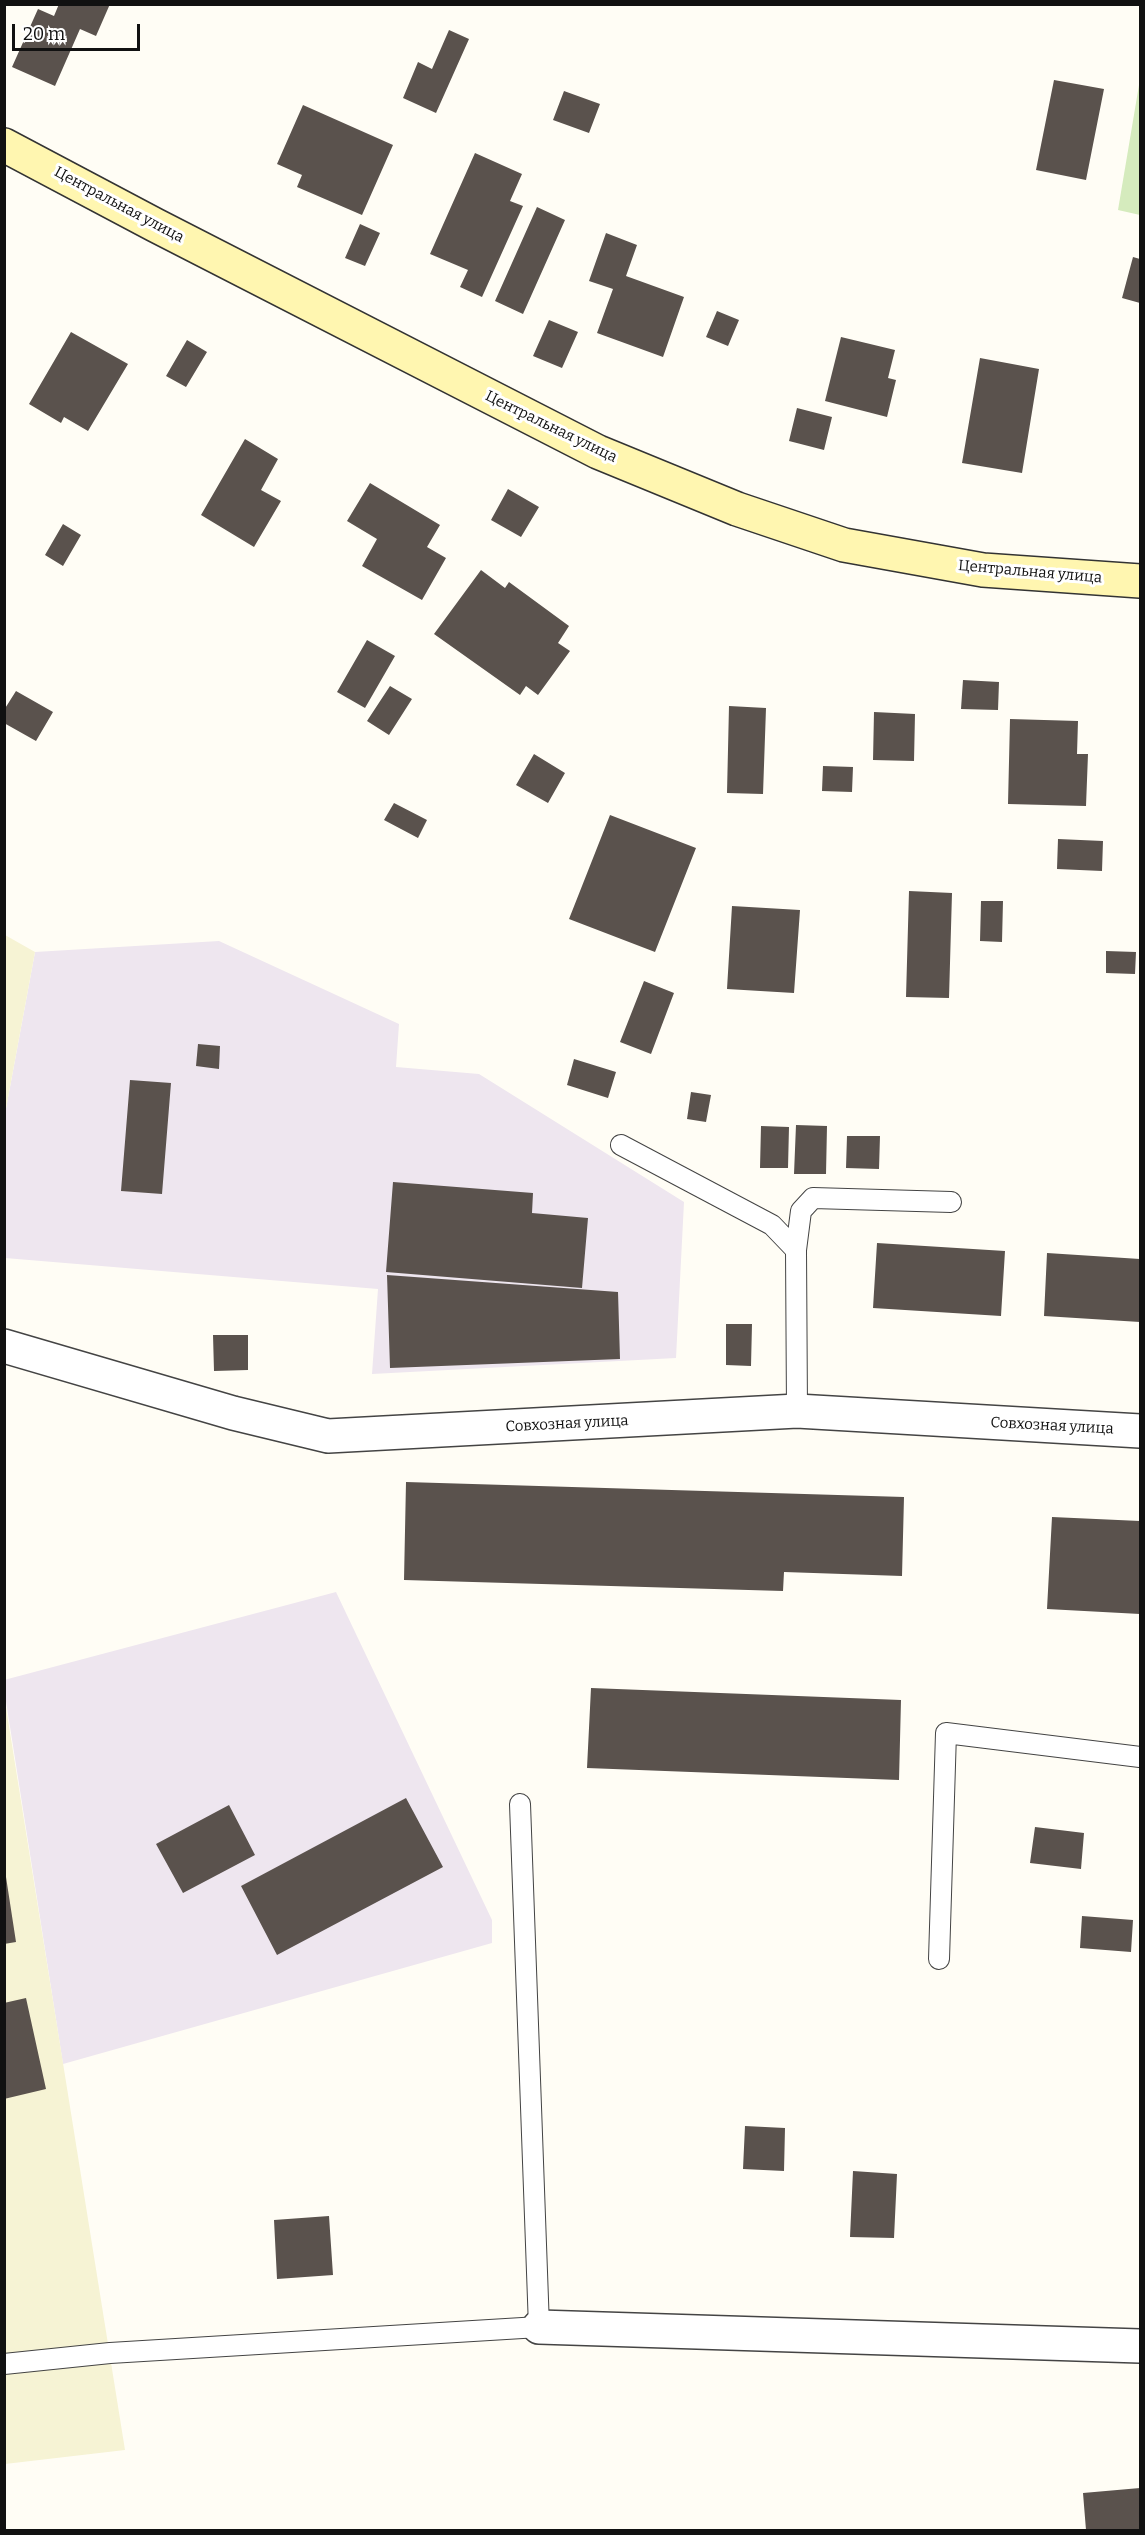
<!DOCTYPE html>
<html>
<head>
<meta charset="utf-8">
<style>
  body { margin:0 }
  #map { position:relative; width:1145px; height:2535px; overflow:hidden; background:#fffdf5; font-family:Bitter,serif }
  canvas { display:block }
  .frame { position:absolute; inset:0; border:6px solid #111; pointer-events:none }
  .scale { position:absolute; left:12px; top:24px; width:128px; height:27px; box-sizing:border-box; border:3px solid #111; border-top:0; padding-left:8px; font-size:18px; line-height:21px; white-space:nowrap; color:#111; -webkit-text-stroke:4px #fff; paint-order:stroke }
</style>
</head>
<body>
<div id="map">
<canvas width="1145" height="2535"></canvas>
<div class="frame"></div>
<div class="scale">20 m</div>
</div>
<script>
const g = document.querySelector('canvas').getContext('2d');
g.lineJoin = 'round';
function paint(path, color) {
  g.fillStyle = color;
  g.fill(path, 'evenodd');
}
function trace(path, color, width, dash) {
  g.strokeStyle = color;
  g.lineWidth = width;
  g.lineCap = dash ? 'butt' : 'round';
  g.setLineDash(dash || []);
  g.stroke(path);
}
function drawText(font, color, halo, rows, align = 'center') {
  g.font = font + ' Bitter,serif';
  g.lineWidth = 6;
  g.setLineDash([]);
  g.textBaseline = 'middle';
  g.strokeStyle = halo;
  g.fillStyle = color;
  for (const [text, x, y, turn = 0] of rows) {
    g.save();
    g.translate(x, y);
    g.rotate((+turn || 0) * Math.PI / 180);
    g.textAlign = isNaN(turn) ? turn : align;
    if (halo) g.strokeText(text, 0, 0);
    g.fillText(text, 0, 0);
    g.restore();
  }
}
const industrial = new Path2D(`
  M219,941l180,83 -3,43 83,7 205,128 -8,156 -304,16 6,-85 -373,-31v-144l30,-162z
  M336,1592l156,328v23l-429,121 -58,-369 -1,-15z`);
const farmland = new Path2D(`
  M5,935l30,17 -30,162z
  M4,1695l121,755 -120,14h-1z`);
const green = new Path2D(`
  M1140,79v136l-22,-5z`);
const building = new Path2D(`
  M59,4h51l-14,32 -16,-7 -25,57 -43,-19 26,-58 16,7z
  M449,30l20,9 -33,74 -33,-15 15,-36 14,7z
  M1054,80l50,9 -18,91 -50,-10z
  M564,91l36,13 -11,29 -36,-13z
  M303,105l90,40 -31,70 -65,-28 5,-12 -25,-11z
  M475,153l47,21 -12,27 13,5 -41,91 -22,-10 8,-17 -38,-16z
  M537,207l28,13 -42,94 -28,-13z
  M360,224l20,9 -15,33 -20,-8z
  M606,233l31,12 -11,31 58,21 -21,60 -66,-24 16,-44 -24,-8z
  M1133,257l7,2v44l-18,-5z
  M717,311l22,9 -11,26 -22,-9z
  M549,320l29,12 -16,36 -29,-12z
  M71,332l57,32 -40,67 -24,-14 -3,6 -32,-19z
  M841,337l54,13 -7,28 8,2 -9,37 -62,-16z
  M187,340l20,12 -21,35 -20,-11z
  M980,358l59,11 -17,104 -60,-10z
  M797,408l35,9 -8,33 -35,-9z
  M245,439l33,20 -17,31 20,11 -27,46 -53,-32z
  M370,483l70,42 -13,22 19,11 -24,42 -60,-34 15,-27 -30,-18z
  M508,489l31,18 -18,30 -30,-17z
  M63,524l18,11 -18,31 -18,-11z
  M481,570l24,18 4,-6 60,44 -11,17 12,8 -32,44 -12,-9 -6,9 -86,-61z
  M367,640l28,16 -30,52 -28,-16z
  M963,680l36,2 -1,28 -37,-1z
  M390,686l22,13 -23,36 -22,-14z
  M16,691l37,21 -17,29 -32,-18v-13z
  M729,706l37,2 -3,86 -36,-1z
  M874,712l41,2 -1,47 -41,-1z
  M1010,719l68,2 -1,33h11l-2,52 -78,-2z
  M534,754l31,19 -17,30 -32,-18z
  M823,766l30,1 -1,25 -30,-1z
  M394,803l33,17 -9,18 -34,-18z
  M610,815l86,33 -41,104 -86,-33z
  M1058,839l45,2 -1,30 -45,-2z
  M909,891l43,2 -3,105 -43,-1z
  M981,901h22l-1,41 -22,-1z
  M732,906l68,4 -6,83 -67,-4z
  M1106,951l30,1 -1,22 -29,-1z
  M644,981l30,12 -23,61 -31,-12z
  M198,1044l22,2 -1,23 -23,-3z
  M574,1059l42,13 -8,26 -41,-13z
  M130,1080l41,3 -9,111 -41,-3z
  M691,1092l20,3 -5,27 -19,-3z
  M796,1125l31,1 -1,48h-32z
  M761,1126l28,1 -1,41h-28z
  M847,1136h33l-1,33 -33,-1z
  M393,1182l140,11 -1,20 56,5 -6,70 -196,-16z
  M877,1243l128,8 -4,65 -128,-8z
  M1047,1253l93,6v63l-96,-6z
  M387,1275l231,17 2,67 -230,9z
  M726,1324h26l-1,42 -25,-1z
  M213,1335h35v35l-34,1z
  M406,1482l498,15 -2,79 -118,-4 -1,19 -379,-11z
  M1052,1517l88,4v93l-93,-5z
  M591,1688l310,12 -2,80 -312,-12z
  M406,1798l37,69 -166,88 -36,-69z
  M229,1805l26,50 -72,38 -27,-49z
  M1035,1827l49,6 -3,36 -51,-6z
  M6,1877l10,65 -12,2v-66z
  M1082,1916l51,4 -2,32 -51,-4z
  M26,1998l20,91 -42,10v-96z
  M745,2126l40,2 -1,43 -41,-2z
  M853,2171l44,3 -3,64 -44,-1z
  M329,2216l4,59 -56,4 -3,-59z
  M1140,2488v42h-54l-3,-37z`);
const lane = new Path2D(`
  M621,1145l151,80 24,25 1,161
  M796,1250l5,-39 12,-13 138,4
  M939,1959l7,-226 194,24
  M4,2364l106,-11 429,-26 -19,-523`);
const street = new Path2D(`
  M4,1346l229,67 95,23 469,-25 343,20
  M539,2327l601,19`);
const secondary = new Path2D(`
  M4,145l151,80 443,227 139,57 107,36 139,25 157,11`);
const streetNames = [
  ["Центральная улица",119,205,28],
  ["Центральная улица",551,427,26],
  ["Центральная улица",1030,572,5],
  ["Совхозная улица",567,1424,-3],
  ["Совхозная улица",1052,1426,3]
];
paint(industrial, '#eee6ef');
paint(farmland, '#f6f3d4');
paint(green, '#d5ebbd');
paint(building, '#5a524d');
trace(lane, '#444', 22);
trace(street, '#444', 36);
trace(secondary, '#333', 36);
trace(lane, '#fff', 20);
trace(street, '#fff', 33);
trace(secondary, '#fff6b0', 33);
drawText('15px', '#111', '#fff', streetNames);
</script>
</body>
</html>
